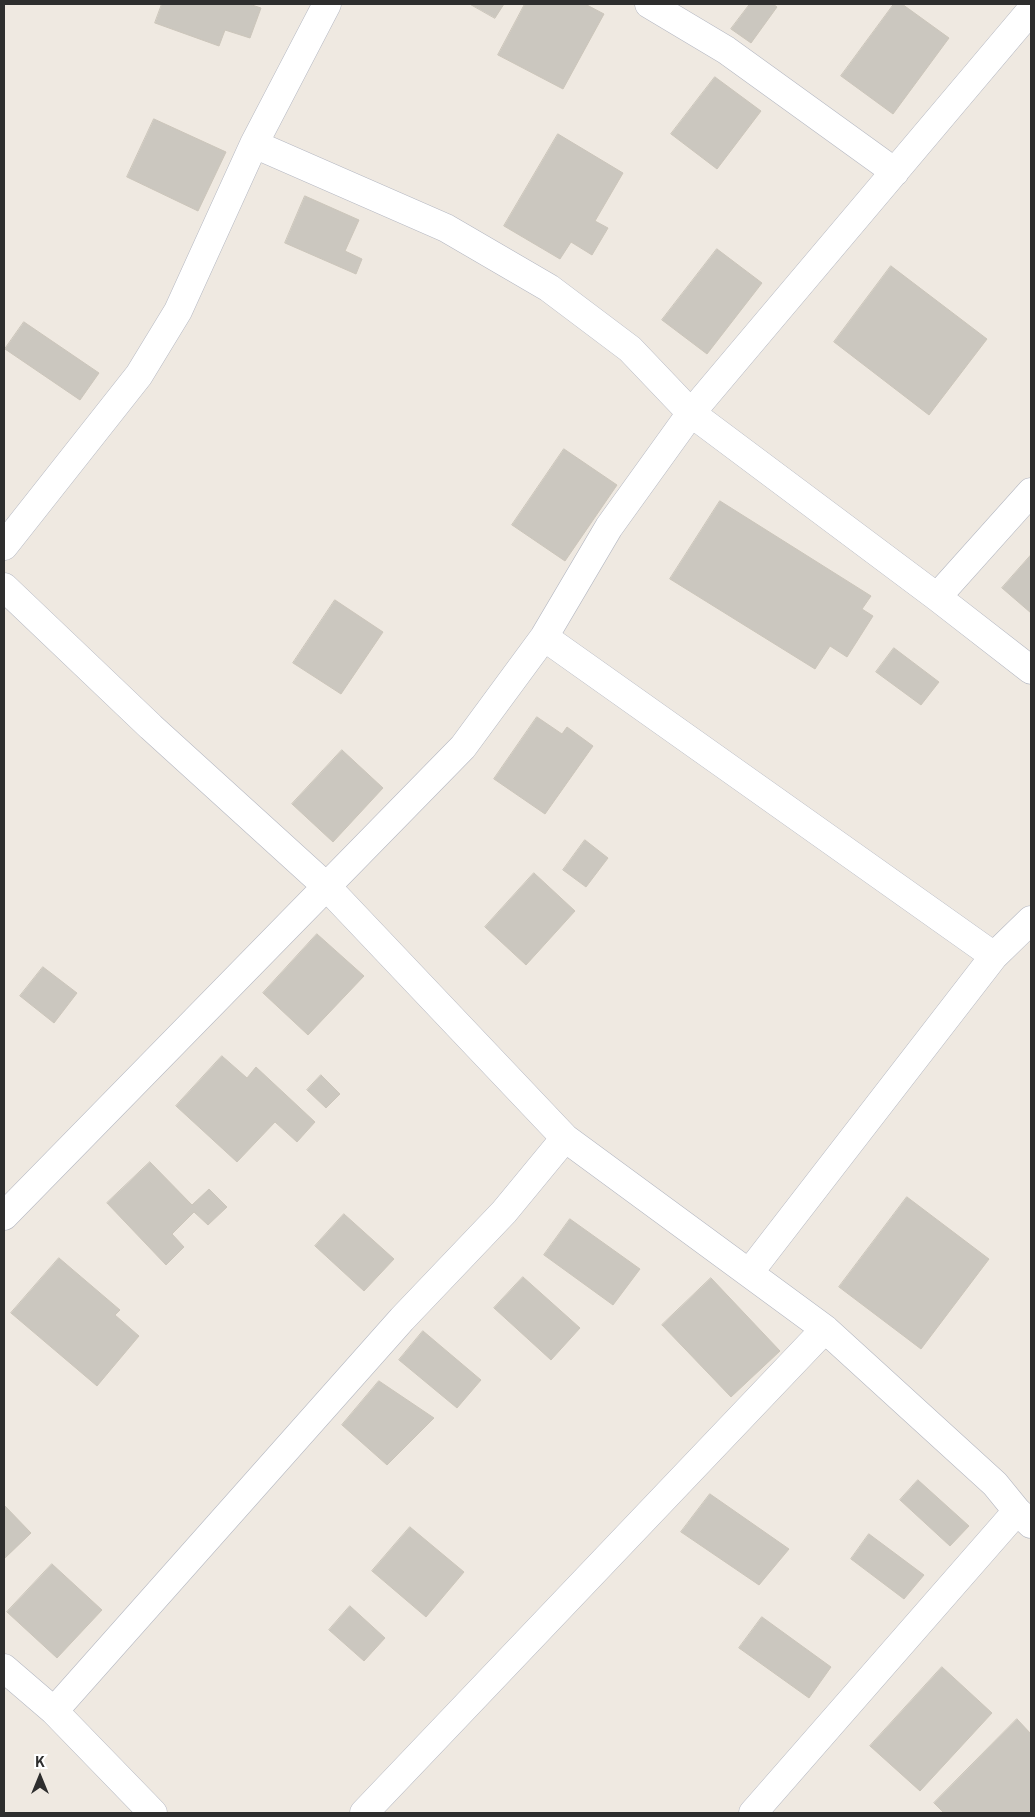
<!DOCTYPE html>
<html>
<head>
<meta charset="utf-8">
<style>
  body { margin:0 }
  #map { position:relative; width:1035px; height:1817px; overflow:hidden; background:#efe9e1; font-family:"Public Sans",sans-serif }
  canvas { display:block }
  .frame { position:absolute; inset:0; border:5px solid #2e2e2e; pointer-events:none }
  .north { position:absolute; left:15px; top:1752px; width:50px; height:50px; -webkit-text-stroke:4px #fff; paint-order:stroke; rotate:0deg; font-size:14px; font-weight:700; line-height:20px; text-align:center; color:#2e2e2e }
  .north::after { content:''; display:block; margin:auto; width:18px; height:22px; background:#2e2e2e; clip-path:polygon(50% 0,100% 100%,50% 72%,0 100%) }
</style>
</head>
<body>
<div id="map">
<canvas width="1035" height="1817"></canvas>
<div class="frame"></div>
<div class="north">K</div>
</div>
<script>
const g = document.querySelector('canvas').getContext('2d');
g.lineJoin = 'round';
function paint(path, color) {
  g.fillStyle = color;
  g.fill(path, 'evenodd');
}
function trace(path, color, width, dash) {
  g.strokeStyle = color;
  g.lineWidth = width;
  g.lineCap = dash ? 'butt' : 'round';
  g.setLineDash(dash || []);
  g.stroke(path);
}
const building = new Path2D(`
  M162,4h87l12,4 -11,30 -25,-8 -6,16 -64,-23z
  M470,4h34l-9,14z
  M525,4h60l19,10 -41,75 -65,-34z
  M750,4h23l4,3 -26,36 -20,-14z
  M894,4h8l47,34 -56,76 -52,-38z
  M715,77l46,34 -44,58 -46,-35z
  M154,119l72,33 -28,59 -71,-34z
  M558,134l65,39 -28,48 13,7 -16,27 -21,-13 -11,17 -56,-33z
  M305,196l54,24 -14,31 17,8 -6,15 -71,-31z
  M717,249l45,34 -55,71 -45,-34z
  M891,266l96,73 -58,76 -95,-73z
  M24,322l75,51 -19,27 -75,-51z
  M564,449l53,36 -52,76 -53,-36z
  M720,501l151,95 -9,13 11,7 -26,41 -17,-11 -15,23 -145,-90z
  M1031,555v58l-29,-25z
  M335,600l48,32 -42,62 -48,-31z
  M894,648l45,34 -18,23 -45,-33z
  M537,717l25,17 5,-7 26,19 -48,68 -51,-35z
  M342,750l41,38 -50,54 -41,-38z
  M585,840l23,18 -22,29 -23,-17z
  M534,873l41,38 -49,54 -41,-38z
  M317,934l47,42 -56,59 -45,-42z
  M43,967l34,26 -23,30 -34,-27z
  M222,1056l25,22 9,-11 59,55 -18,20 -22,-20 -38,40 -61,-56z
  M321,1075l19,19 -14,14 -19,-18z
  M150,1162l42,43 17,-16 18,18 -19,18 -14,-13 -22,22 12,13 -18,18 -59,-62z
  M907,1197l82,62 -68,90 -82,-62z
  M344,1214l50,45 -30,32 -49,-45z
  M570,1219l70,50 -27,36 -69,-50z
  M59,1258l61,52 -5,5 24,21 -42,50 -86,-73z
  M523,1277l57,51 -29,32 -57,-52z
  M711,1278l69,73 -49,46 -69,-72z
  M423,1331l58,49 -24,28 -58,-48z
  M379,1381l55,37 -47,47 -45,-40z
  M918,1480l51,46 -19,20 -50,-46z
  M710,1494l79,55 -30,36 -78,-53z
  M4,1505l27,28 -27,26z
  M410,1527l54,45 -38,45 -54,-46z
  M869,1534l55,41 -20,24 -53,-40z
  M52,1564l50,46 -45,48 -50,-46z
  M350,1606l35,32 -21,23 -35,-31z
  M762,1617l69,50 -22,31 -70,-50z
  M942,1667l50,46 -72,78 -50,-45z
  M1017,1719l14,15v79h-87l-10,-10z`);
const street = new Path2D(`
  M649,4l77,46 169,122
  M254,144l192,84 103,60 81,61 61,64 246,184 94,73
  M4,546l135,-171 39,-64 76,-167 73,-140
  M4,587l147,140 176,160 238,251 260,191 170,155 22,27 14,13
  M937,597l94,-105
  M544,637l450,319
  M4,1216l459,-469 81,-110 65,-110 82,-114 340,-403
  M749,1273l245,-317 37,-36
  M4,1668l50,43 99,102
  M54,1711l348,-392 102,-107 61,-74
  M364,1813l461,-484
  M753,1813l264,-302`);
paint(building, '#cbc7bf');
trace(building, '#cbc5ba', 1);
trace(street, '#b4b7c1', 29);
trace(street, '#fff', 28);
</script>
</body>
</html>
